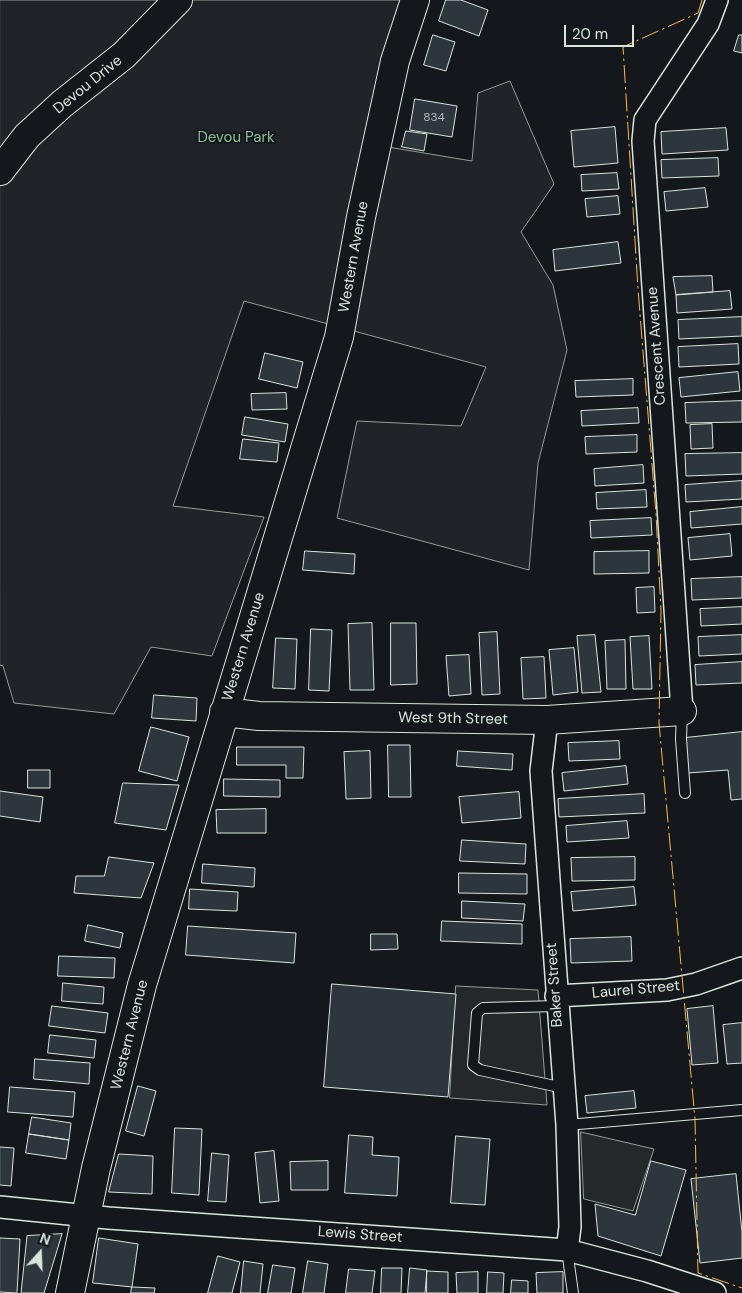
<!DOCTYPE html>
<html>
<head>
<meta charset="utf-8">
<style>
  body { margin:0 }
  #map { position:relative; width:742px; height:1293px; overflow:hidden; background:#14181c; font-family:"DM Sans",sans-serif }
  canvas { display:block }
  .north { position:absolute; left:15px; top:1228px; width:50px; height:50px; -webkit-text-stroke:4px #14181c; paint-order:stroke; rotate:20deg; font-size:14px; font-weight:700; line-height:20px; text-align:center; color:#d8e6dc }
  .north::after { content:''; display:block; margin:auto; width:18px; height:22px; background:#d8e6dc; clip-path:polygon(50% 0,100% 100%,50% 72%,0 100%) }
  .scale { position:absolute; left:564px; top:25px; width:70px; height:22px; box-sizing:border-box; border:2px solid #d8e6dc; border-top:0; padding-left:6px; font-size:15px; line-height:18px; white-space:nowrap; color:#d8e6dc; -webkit-text-stroke:4px #14181c; paint-order:stroke }
</style>
</head>
<body>
<div id="map">
<canvas width="742" height="1293"></canvas>
<div class="north">N</div>
<div class="scale">20 m</div>
</div>
<script>
const g = document.querySelector('canvas').getContext('2d');
g.lineJoin = 'round';
function paint(path, color) {
  g.fillStyle = color;
  g.fill(path, 'evenodd');
}
function trace(path, color, width, dash) {
  g.strokeStyle = color;
  g.lineWidth = width;
  g.lineCap = dash ? 'butt' : 'round';
  g.setLineDash(dash || []);
  g.stroke(path);
}
function drawText(font, color, halo, rows, align = 'center') {
  g.font = font + ' "DM Sans",sans-serif';
  g.lineWidth = 4;
  g.setLineDash([]);
  g.textBaseline = 'middle';
  g.strokeStyle = halo;
  g.fillStyle = color;
  for (const [text, x, y, turn = 0] of rows) {
    g.save();
    g.translate(x, y);
    g.rotate((+turn || 0) * Math.PI / 180);
    g.textAlign = isNaN(turn) ? turn : align;
    if (halo) g.strokeText(text, 0, 0);
    g.fillText(text, 0, 0);
    g.restore();
  }
}
const green = new Path2D(`
  M0,0h415l-39,145 96,16 6,-68 32,-12 44,103 -33,48 32,53 14,65 -29,113 -9,107 -192,-52 20,-97 104,5 25,-59 -242,-66 -71,205 91,11 -52,139 -61,-9 -37,67 -100,-11 -11,-37 -3,-1z`);
const parking = new Path2D(`
  M456,986l82,4 9,115 -97,-7z
  M581,1132l73,17 -21,62 -49,-12z`);
const building = new Path2D(`
  M446,0h15l27,10 -9,26 -40,-15z
  M433,35l22,7 -9,29 -22,-6z
  M739,35h3v18l-8,-2z
  M415,99l42,7 -5,31 -42,-7z
  M615,127l3,36 -44,4 -3,-36z
  M726,128l2,22 -66,4 -1,-22z
  M406,131l21,3 -3,17 -22,-4z
  M718,158l1,18 -57,2 -1,-18z
  M617,173l2,16 -37,2 -1,-16z
  M705,188l3,19 -42,4 -2,-19z
  M618,196l2,18 -33,3 -2,-18z
  M618,242l3,21 -66,8 -2,-21z
  M712,276l1,16 -37,3 -3,-18z
  M730,291l2,18 -55,4 -1,-18z
  M742,317v19l-63,3 -1,-19z
  M738,344l1,20 -60,3 -1,-20z
  M265,353l38,9 -6,26 -38,-9z
  M738,372l2,19 -59,6 -2,-19z
  M633,379v16l-57,2 -1,-16z
  M286,393l1,16 -35,1 -1,-16z
  M742,401v21l-56,1 -1,-20z
  M638,408l1,15 -57,3 -1,-15z
  M245,417l43,7 -3,18 -43,-7z
  M712,424l1,24 -22,1 -1,-24z
  M637,435v17l-51,2 -1,-17z
  M243,439l36,4 -2,19 -37,-3z
  M742,453v21l-56,2 -1,-22z
  M643,465l1,18 -49,3 -1,-17z
  M742,481v18l-56,3 -1,-17z
  M646,490l1,17 -50,2 -1,-16z
  M742,507v17l-51,4 -1,-16z
  M651,518l1,17 -61,3 -1,-17z
  M730,534l2,22 -42,4 -2,-22z
  M305,551l50,3 -1,20 -51,-4z
  M649,551v22l-55,1v-22z
  M742,577v21l-50,2 -1,-21z
  M654,587l1,25 -18,1 -1,-25z
  M742,607v17l-41,2 -1,-17z
  M372,623l2,67h-24l-2,-66z
  M391,623h25l1,61 -26,1z
  M311,629l21,1 -3,61 -20,-1z
  M497,632l3,62 -18,1 -3,-62z
  M595,635l6,57 -19,1 -5,-57z
  M742,635v19l-43,2 -1,-19z
  M649,636l3,53h-19l-3,-52z
  M276,638l21,1 -2,50 -22,-1z
  M625,640l1,49h-19l-2,-48z
  M574,648l4,44 -25,3 -4,-45z
  M469,655l2,39 -22,2 -3,-40z
  M544,657l2,41 -23,1 -2,-41z
  M742,662v21l-46,2 -1,-20z
  M154,695l43,3 -1,23 -44,-3z
  M151,727l38,10 -12,44 -38,-10z
  M742,732v67l-11,1 -3,-30 -40,3 -3,-35z
  M619,741l1,18 -51,2 -1,-18z
  M388,745h22l1,52h-22z
  M237,747h67l-1,31h-17v-13h-49z
  M370,751l1,47 -25,1 -2,-47z
  M458,751l55,3 -1,16 -55,-4z
  M626,766l2,18 -64,7 -2,-18z
  M28,770h22v18h-22z
  M224,779l56,1v17l-56,-1z
  M123,783l56,2 -13,45 -51,-7z
  M0,791l43,6 -3,25 -40,-6z
  M519,792l2,26 -59,5 -3,-26z
  M644,794l1,19 -86,4 -1,-18z
  M266,809v24h-49l-1,-23z
  M627,821l2,17 -62,4 -1,-16z
  M462,840l64,4 -1,20 -65,-3z
  M109,857l45,6 -13,35 -67,-5 2,-17h28z
  M635,857v23l-63,1 -1,-23z
  M203,864l52,4 -1,19 -52,-4z
  M459,873l68,1v20l-68,-1z
  M634,887l2,18 -63,6 -2,-19z
  M190,889l48,3 -1,19 -48,-2z
  M462,901l63,3 -2,17 -61,-3z
  M442,921l80,3v20l-81,-3z
  M88,925l35,8 -3,15 -35,-7z
  M188,926l108,7 -2,30 -108,-8z
  M371,934h26l1,15 -27,1z
  M631,937l1,24 -61,2 -1,-24z
  M59,956l56,2 -1,20 -56,-2z
  M63,983l41,4 -1,17 -41,-3z
  M332,984l124,10 -8,103 -124,-10z
  M52,1006l56,7 -3,20 -56,-7z
  M713,1006l5,57 -26,2 -5,-56z
  M742,1023v40l-15,1 -4,-39z
  M50,1035l46,5 -2,18 -46,-5z
  M35,1059l55,4 -1,21 -55,-5z
  M138,1086l18,5 -12,45 -18,-5z
  M10,1087l65,5 -2,25 -65,-5z
  M634,1091l2,17 -49,5 -2,-17z
  M32,1117l39,6 -2,17 -40,-6z
  M175,1128l27,1 -3,66 -27,-2z
  M29,1134l40,6 -3,19 -40,-6z
  M349,1135l24,2 -1,18 27,2 -2,39 -52,-3z
  M456,1136l34,3 -5,66 -34,-2z
  M0,1147l14,1 -3,38 -11,-1z
  M274,1151l5,50 -19,2 -5,-50z
  M212,1153l17,2 -3,47 -18,-1z
  M119,1154l34,2 -1,38 -43,-2z
  M328,1161v29h-37l-1,-28z
  M651,1161l35,9 -25,86 -63,-20 -3,-32 40,11z
  M736,1174l6,58v26l-42,5 -9,-84z
  M62,1234l-18,59h-23l6,-57z
  M0,1238l20,1 -3,54 -17,-1z
  M99,1238l39,6 -6,43 -39,-4z
  M218,1256l22,6 -8,31h-24z
  M244,1261l19,3 -3,29h-19z
  M308,1261l20,3 -4,29h-21z
  M273,1265l22,3 -4,25h-23z
  M382,1268h20l-1,25h-20z
  M410,1268l17,2 -2,23h-17z
  M349,1269l26,2 -3,22h-26z
  M427,1271l21,1v21h-21z
  M478,1272v21h-21l-1,-20z
  M488,1272l16,1 -1,20h-16z
  M563,1272v21h-26l-1,-20z
  M512,1280l16,1v12h-17z
  M132,1287l23,1 -1,5h-23z`);
const lane = new Path2D(`
  M682,712l-1,27 4,54
  M557,1006l-74,2 -6,5 -4,52 7,5 84,18
  M567,1125l175,-15
  M567,1250l6,43`);
const street = new Path2D(`
  M682,711l-39,-570 2,-21 63,-96 9,-24
  M547,720l-6,51 26,354 3,102 -3,23
  M556,996l111,-6 29,-6 46,-16
  M0,1207l108,11 459,32 80,21 68,22`);
const secondary = new Path2D(`
  M0,171l27,-35 35,-32 62,-49 54,-55
  M224,712l35,4 288,4 135,-9
  M70,1293l26,-125 46,-183 197,-648 22,-120 34,-156 20,-61`);
const power = new Path2D(`
  M702,0l-4,13 -75,34 15,242 18,225 5,97 -2,112 36,396 3,154 44,15`);
const numberNames = [
  ["834",434,118]
];
const streetNames = [
  ["Devou Drive",88,85,-39],
  ["Western Avenue",354,257,-80],
  ["Crescent Avenue",657,346,-94],
  ["Western Avenue",244,647,-73],
  ["West 9th Street",453,719,1],
  ["Baker Street",555,985,-94],
  ["Laurel Street",636,990,-5],
  ["Western Avenue",130,1035,-76],
  ["Lewis Street",360,1235,4]
];
const parkNames = [
  ["Devou Park",236,138]
];
paint(green, '#202428');
trace(green, '#939e99', 1);
paint(parking, '#24282b');
trace(parking, '#939e99', 1);
paint(building, '#2c363c');
trace(building, '#d8e6dc', 1);
trace(lane, '#d8e6dc', 12);
trace(street, '#d8e6dc', 24);
trace(secondary, '#d8e6dc', 30);
trace(lane, '#14181c', 10);
trace(street, '#14181c', 21);
trace(secondary, '#14181c', 28);
trace(power, '#ffb74d', 1, [18, 4, 2.5, 4]);
drawText('12px', '#adbab4', null, numberNames);
drawText('15px', '#d8e6dc', '#14181c', streetNames);
drawText('15px', '#8ac095', '#14181c', parkNames);
</script>
</body>
</html>
